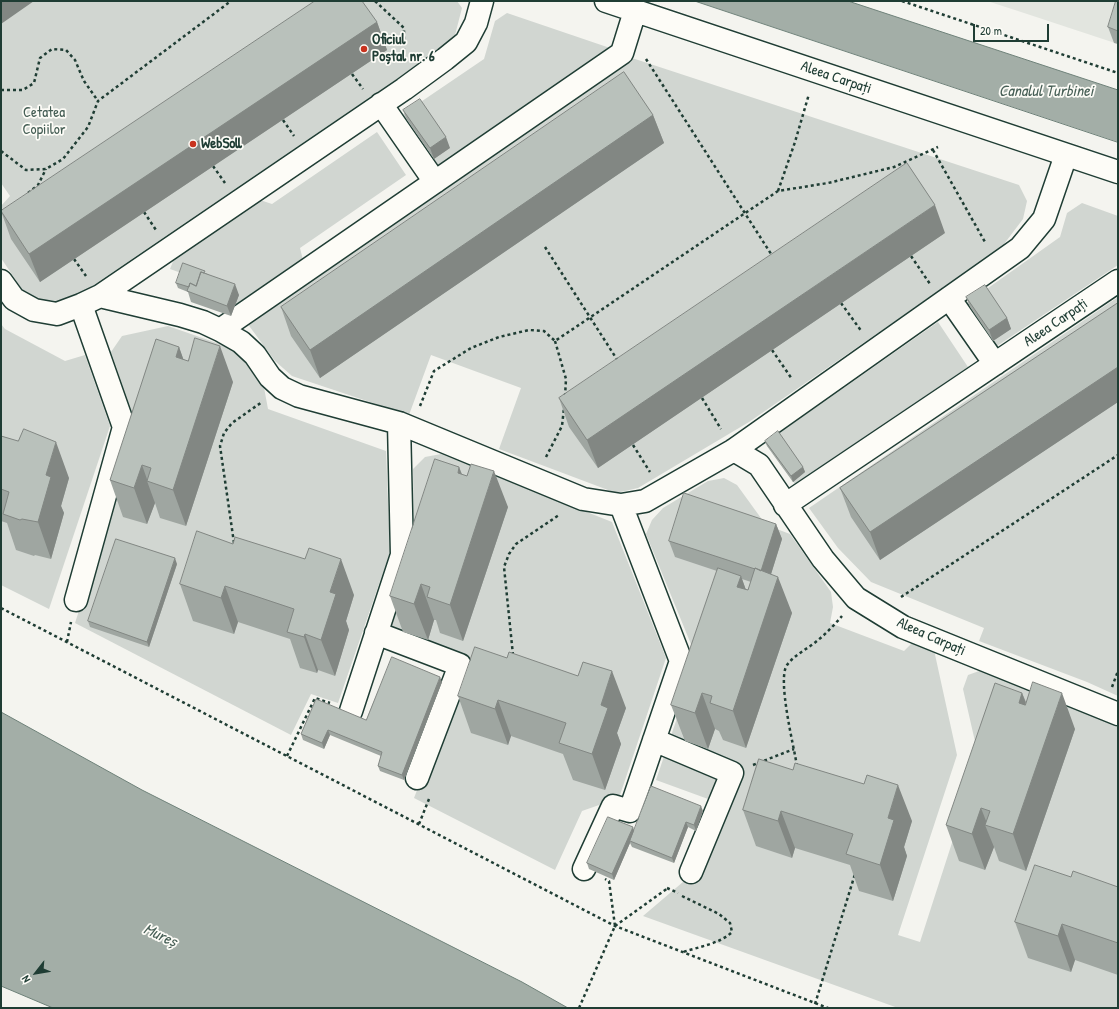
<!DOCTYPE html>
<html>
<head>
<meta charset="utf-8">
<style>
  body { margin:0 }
  #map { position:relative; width:1119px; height:1009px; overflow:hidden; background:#f4f4ef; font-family:"Patrick Hand",sans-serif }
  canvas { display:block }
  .frame { position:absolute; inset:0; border:2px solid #1f3d34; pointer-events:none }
  .north { position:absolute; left:16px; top:953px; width:40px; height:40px; -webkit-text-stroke:3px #fdfcf7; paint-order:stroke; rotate:239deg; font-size:11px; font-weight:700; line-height:16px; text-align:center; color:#1f3d34 }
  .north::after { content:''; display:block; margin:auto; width:14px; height:18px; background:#1f3d34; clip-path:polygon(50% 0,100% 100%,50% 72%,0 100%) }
  .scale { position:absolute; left:973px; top:24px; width:76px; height:18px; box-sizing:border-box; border:2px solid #1f3d34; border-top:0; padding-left:5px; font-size:12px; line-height:14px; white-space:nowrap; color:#1f3d34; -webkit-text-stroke:3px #fdfcf7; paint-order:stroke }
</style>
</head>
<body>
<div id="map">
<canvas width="1119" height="1009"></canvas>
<div class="frame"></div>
<div class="north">N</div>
<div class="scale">20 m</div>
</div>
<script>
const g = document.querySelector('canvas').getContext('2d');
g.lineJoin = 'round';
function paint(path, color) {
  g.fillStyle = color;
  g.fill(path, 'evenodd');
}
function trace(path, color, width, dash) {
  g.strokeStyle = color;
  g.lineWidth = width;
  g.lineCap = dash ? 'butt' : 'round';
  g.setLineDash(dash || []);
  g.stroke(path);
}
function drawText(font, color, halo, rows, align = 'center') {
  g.font = font + ' "Patrick Hand",sans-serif';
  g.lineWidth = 3.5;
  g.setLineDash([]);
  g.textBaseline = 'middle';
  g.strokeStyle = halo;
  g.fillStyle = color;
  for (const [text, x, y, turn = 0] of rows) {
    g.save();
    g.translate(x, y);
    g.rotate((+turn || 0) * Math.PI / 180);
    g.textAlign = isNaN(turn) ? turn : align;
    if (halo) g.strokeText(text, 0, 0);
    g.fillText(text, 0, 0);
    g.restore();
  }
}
const built = new Path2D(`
  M987,1h131v43l-100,-33z`);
const green = new Path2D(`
  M1,1h456l5,7 -7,27 -11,12 -365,248 -20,6 -19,-1 -17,-9 -22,-33v-52l9,-10 -9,-13z
  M507,13l103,35 -171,118 -5,-7 16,-11 -43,-28 -4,-6 81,-55 11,-38z
  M632,58l387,127 8,16 -4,18 -22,29 -252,174 -111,66 -22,5 -117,-44 22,-61 -90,-33 -22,60 -117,-39 -17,-15 -28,-38z
  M377,132l29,43 -106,73 3,12 -69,47 -50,-33 -14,-5 4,-10 86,-59 12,4z
  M1082,203l36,13v49l-121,81 -4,-5 17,-12 -22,-33 -18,11 -3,-4 93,-66 7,-24z
  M1118,297v399l-31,-14 -108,-41 5,-13 -113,-46 -33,-34 -29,-40z
  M938,322l30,45 -173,117 -30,-41z
  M1,324l4,5 60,32 20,-6 25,71 -61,183 -48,-24z
  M168,326l66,23 18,17 11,16 5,27 118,42 4,101 -52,151 -27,-9 -20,41 -216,-112 63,-194 -27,-77 11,-16z
  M441,454l171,68 54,136 -47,140 -37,13 -27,59 -141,-72 47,-121 -78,-29 31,-93 -1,-86 12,-12z
  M724,478l13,7 29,40 24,9 41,58 2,15 -3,16 74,28 9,-9 21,8 23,105 -59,180 22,7 59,-183 -16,-70 5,-14 14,-5 136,57v281h-220l-255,-92 47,-40 23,-28 17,-41 -74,-27 41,-121 -51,-125 6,-14 11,-12 45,-27z`);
const water = new Path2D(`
  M695,1h153l270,89v52z
  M1,712l141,78 380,192 46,26h-515l-52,-22z`);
const path = new Path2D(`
  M375,1l29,27v30
  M902,1l216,72
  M646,59l127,198
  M352,74l11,15
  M1,90h22l11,-7 6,-25 12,-9 14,1 9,10 9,21 14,20
  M283,120l11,16
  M933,150l52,92
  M1,151l25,19 20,-1 17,-10 25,-32 10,-26 133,-100
  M213,166l12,17
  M778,191l17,-49 14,-48
  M28,193l10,-8 8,-16
  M144,212l12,18
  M545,247l73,114
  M911,256l19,28
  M74,259l12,17
  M841,303l21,29
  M555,341l11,38 -1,18
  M772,350l20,29
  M702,398l19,31
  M420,406l14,-35 37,-23 28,-11 30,-7 15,1 11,10 223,-150 50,-8 66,-16 44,-20
  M633,445l17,27
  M546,457l16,-31 2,-18
  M234,543l-14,-97 4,-13 8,-10 30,-21
  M901,597l217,-142
  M1,608l614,318 213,82
  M67,642l4,-20
  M513,655l-9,-88 5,-13 7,-10 43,-29
  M1112,687l6,-16
  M287,756l28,-58 15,5
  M753,765l41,-16
  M797,766c-3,-19 -20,-87 -10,-101 8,-11 21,-16 31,-25 9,-7 17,-16 24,-24
  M419,824l10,-25
  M667,888l11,5
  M682,896l37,18 11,9 2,9c-11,11 -33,15 -49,20
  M615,926l53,-38
  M815,1004l40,-130
  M579,1008l36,-82 -6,-45 -4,-2`);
const minor = new Path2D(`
  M606,1l512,171
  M381,104l54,78
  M1,281l13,18 20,11 23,4 24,-9 19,-9 304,-207 41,-30 21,-17 10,-19 6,-22
  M100,296l80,19 23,7 17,8 21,12 14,13 15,22 12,11 17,8 100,27 184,76 38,6 24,-4 89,-51 286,-202 24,-29 22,-64
  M949,298l46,66
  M220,330l402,-277 13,-42
  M734,450l25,15 64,94 33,39 47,29 215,87
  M785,505l333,-224
  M76,600l48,-173 -43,-122
  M376,633l84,32 -43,113
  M351,711l51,-156 -3,-132
  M654,740l78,33 -41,99
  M584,869l29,-63 17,5 51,-150 -60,-156`);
const wall = new Path2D(`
  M1118,1v43l-4,-1 -6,-16z
  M377,22l10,28 -347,232 -29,-43 -10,-28z
  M403,110l47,38 -16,11 -27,-39z
  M653,115l11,28 -344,235 -29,-42 -10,-29z
  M945,233l-347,235 -29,-41 -10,-29z
  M206,273l33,22 -8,21 -40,-14 -3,-10 -10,-4 -2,-5z
  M966,297l41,21 4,11 -18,12 -23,-34z
  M1118,303v99l-238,158 -29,-43 -11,-29z
  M179,347l4,12 50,23 -47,144 -26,-8 -5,-15 -8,21 -24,-7 -13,-37z
  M1,436l17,5 51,37 -8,28 3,7 -13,46 -16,-4 -1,1 -18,-6 -9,-27 -6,-2z
  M765,441l38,26 2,5 -12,10 -26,-36z
  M459,467l3,7 46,33 -45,134 -23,-8 -4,-13h-2l-6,20 -25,-8 -13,-36z
  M776,524l6,15 -11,35 21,39 -46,135 -23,-8 -4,-9 -4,-2 -7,20 -23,-8 -14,-36 46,-134 -42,-14 -6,-16zM742,579l9,3 -3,8h-2z
  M233,544l121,51 -8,26 3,9 -14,46 -17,-6 -1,3 -17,-5 -10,-29 -52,-17 -4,12 -41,-13 -13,-37z
  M177,564l-28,83 -59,-20 -2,-6z
  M507,658l119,50 -9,25 4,11 -16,46 -32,-10 -10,-26 -52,-18 -3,9 -37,-12 -13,-37z
  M442,682l-38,98 -24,-9 -2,-5 3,-10 -51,-21 -6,14 -21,-9 -2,-6 65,-14z
  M1022,693l4,9 49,27 -49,142 -27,-10 -5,-14 -9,23 -26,-9 -13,-36z
  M759,759l153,62 -8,26 3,9 -14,45 -34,-10 -9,-26 -55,-17 -3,10 -36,-12 -13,-36z
  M703,811l-7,20 -8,-4 -14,36 -42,-16 -2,-4 -16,37 -25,-11 -2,-6 47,-33z
  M1071,877l47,10v88l-43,-15 -4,12 -43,-14 -13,-36z`);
const shadedWall = new Path2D(`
  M1,1h33l-33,23z
  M377,22l10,28 -347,232 -11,-28z
  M653,115l11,28 -344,235 -10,-28z
  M446,137l4,11 -16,11 -4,-11z
  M935,205l10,28 -347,235 -11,-28z
  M235,284l4,11 -8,21 -4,-10z
  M1007,318l4,11 -18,12 -4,-11z
  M220,346l13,36 -47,144 -13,-36z
  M179,347l13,36 -16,-26z
  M1118,367v35l-238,158 -10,-28z
  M56,442l13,36 -8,28 3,7 -13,46 -13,-37 8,-47z
  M142,465l6,17 -1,-1 8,22 -8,21 -13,-36z
  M459,467l13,36 -14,-30z
  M803,467l2,5 -12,10 -2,-6z
  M494,471l14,36 -45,134 -13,-36z
  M776,524l6,15 -15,48 -6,-16z
  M175,558l2,6 -28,83 -2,-5z
  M341,559l13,36 -8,26 3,9 -14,46 -14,-36 9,-48z
  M741,576l13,37 -17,-26z
  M778,577l14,36 -46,135 -13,-37z
  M421,584l13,36 -6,20 -14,-36z
  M225,586l13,36 -4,12 -13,-36z
  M305,634l13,36 -1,3 -13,-36z
  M612,671l14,37 -9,25 4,11 -16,46 -13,-36 9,-49z
  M440,677l2,5 -38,98 -2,-5z
  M702,693l13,36 -7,20 -13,-36z
  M1022,693l14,36 -17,-26z
  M1062,693l13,36 -49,142 -13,-37z
  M498,700l13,36 -3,9 -13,-36z
  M328,730l2,5 -6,14 -2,-6z
  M898,785l14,36 -8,26 3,9 -14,45 -13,-36 8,-47z
  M701,806l2,5 -7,20 -2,-6z
  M981,808l7,18 -3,-1 9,22 -9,23 -13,-36z
  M781,811l14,37 -3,10 -14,-37z
  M686,822l2,5 -14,36 -2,-5z
  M633,827l2,6 -5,8v2l-16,37 -2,-6z
  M1062,924l13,36 -4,12 -13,-36z`);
const building = new Path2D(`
  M315,1h47l15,21 -348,232 -28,-43z
  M1116,1h2v30l-10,-4z
  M624,72l29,43 -343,235 -29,-43z
  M420,99l26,38 -16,11 -27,-38z
  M907,163l28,42 -348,235 -28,-42z
  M183,263l22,8 -1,2 -3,-1 -5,14 -6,-3 -1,4 -13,-4z
  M201,272l34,12 -8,22 -40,-15 3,-8 6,3z
  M985,285l22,33 -18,12 -23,-33z
  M1118,303v64l-248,165 -30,-44z
  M195,338l25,8 -47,144 -26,-9 4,-13 -9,-3 -8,23 -24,-8 46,-141 23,8 -3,10 12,4z
  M24,429l32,13 -10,33 5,2 -13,45 -16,-3 -2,1 -17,-6 6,-22 -8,-3v-53l17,5z
  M778,431l25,36 -12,9 -26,-35z
  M435,459l24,8 -1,6 9,3 4,-12 23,7 -44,134 -23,-8 3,-10 -9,-3 -7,20 -24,-8z
  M684,493l92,31 -15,47 -6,-3v1l-86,-28z
  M197,531l36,13 2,-7 70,22 4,-11 32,11 -11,33 6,2 -15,46 -16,-6 -1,3 -17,-5 7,-23 -69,-23 -4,12 -41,-14z
  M116,539l59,19 -28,84 -59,-21z
  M718,568l23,8 -4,11 11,3 7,-22 23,9 -45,134 -23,-8 2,-7 -10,-3 -7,20 -24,-8z
  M475,647l32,11 2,-6 69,24 5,-14 29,9 -11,34 7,3 -16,46 -33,-11 7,-20 -68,-23 -3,9 -37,-13z
  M392,657l48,20 -38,98 -24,-9 4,-14 -54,-22 -6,13 -21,-9 15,-35 50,21z
  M1033,682l29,11 -49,141 -28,-9 5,-14 -9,-3 -9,26 -26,-9 49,-142 27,10 -3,10 6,2z
  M759,759l34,11 2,-7 69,21 3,-9 31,10 -10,33 6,2 -14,45 -34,-11 7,-20 -72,-23 -3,10 -35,-11z
  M651,786l50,20 -7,19 -8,-3 -14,36 -42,-17z
  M608,817l25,10 -21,47 -25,-11z
  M1035,865l36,12 2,-6 45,16v56l-56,-19 -4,12 -43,-14z`);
const markers = [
  [364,49,4,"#c8321e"],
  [193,144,4,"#c8321e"]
];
const poiNames = [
  ["Oficiul",372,40],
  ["Poștal nr. 6",372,57],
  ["WebSoll",201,144]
];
const streetNames = [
  ["Aleea Carpați",836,78,19],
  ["Aleea Carpați",1056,323,-34],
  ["Aleea Carpați",931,637,24]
];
const parkNames = [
  ["Cetatea",44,113],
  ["Copiilor",44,130]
];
const waterNames = [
  ["Canalul Turbinei",1046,92],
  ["Mureș",160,936,25]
];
paint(built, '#e2e5df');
paint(green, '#d1d6d1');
paint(water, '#a3aea7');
trace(water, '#6e8179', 1);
trace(minor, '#1f3d34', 25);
trace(path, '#1f3d34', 2.5, [3, 3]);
trace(minor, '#fdfcf7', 22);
paint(wall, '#9fa6a1');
paint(shadedWall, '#828783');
paint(building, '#b9c1bb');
trace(building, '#828783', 1);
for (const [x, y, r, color] of markers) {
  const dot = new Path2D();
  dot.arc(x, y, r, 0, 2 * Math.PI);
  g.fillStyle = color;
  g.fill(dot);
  trace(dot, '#fdfcf7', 1.5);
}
drawText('bold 15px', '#1f3d34', '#fdfcf7', poiNames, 'left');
drawText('15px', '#1f3d34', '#fdfcf7', streetNames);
drawText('15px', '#435c53', '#fdfcf7', parkNames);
drawText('italic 16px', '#475f56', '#fdfcf7', waterNames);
</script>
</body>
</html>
